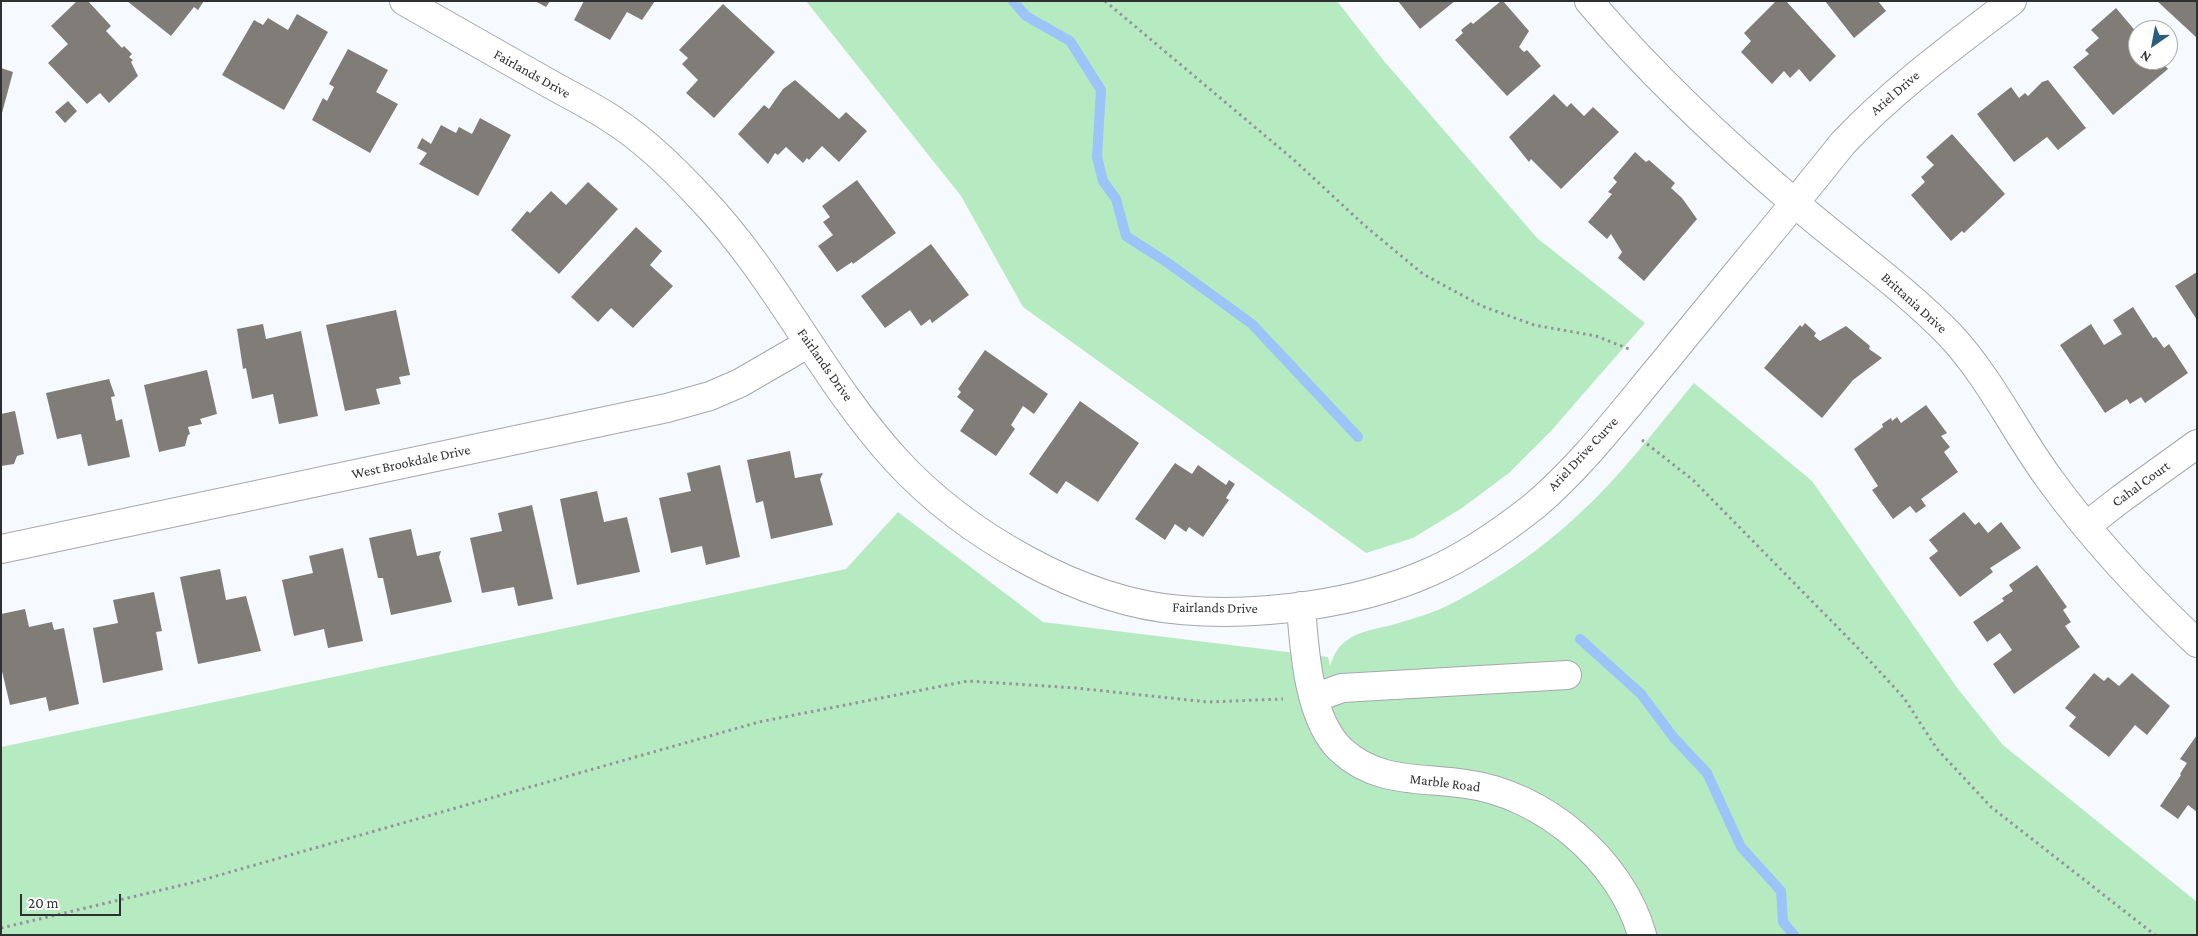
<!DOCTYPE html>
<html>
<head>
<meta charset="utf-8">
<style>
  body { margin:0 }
  #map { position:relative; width:2198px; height:936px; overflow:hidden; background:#f6f9fe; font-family:"Crimson Pro",serif }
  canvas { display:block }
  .frame { position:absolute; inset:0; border:2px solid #2f3032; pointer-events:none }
  .north { position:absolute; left:2128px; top:20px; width:50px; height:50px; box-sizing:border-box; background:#fff; border:1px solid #acacad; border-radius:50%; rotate:213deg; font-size:14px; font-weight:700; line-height:20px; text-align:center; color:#2f3032 }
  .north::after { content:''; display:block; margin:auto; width:18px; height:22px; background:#2c5e7c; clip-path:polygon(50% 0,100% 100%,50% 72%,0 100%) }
  .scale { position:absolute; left:20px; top:894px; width:101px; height:22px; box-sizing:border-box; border:2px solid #2f3032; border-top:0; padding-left:6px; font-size:15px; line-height:18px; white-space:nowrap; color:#2f3032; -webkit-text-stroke:4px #fff; paint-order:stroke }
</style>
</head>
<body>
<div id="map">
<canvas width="2198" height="936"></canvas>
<div class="frame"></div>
<div class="north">N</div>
<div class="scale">20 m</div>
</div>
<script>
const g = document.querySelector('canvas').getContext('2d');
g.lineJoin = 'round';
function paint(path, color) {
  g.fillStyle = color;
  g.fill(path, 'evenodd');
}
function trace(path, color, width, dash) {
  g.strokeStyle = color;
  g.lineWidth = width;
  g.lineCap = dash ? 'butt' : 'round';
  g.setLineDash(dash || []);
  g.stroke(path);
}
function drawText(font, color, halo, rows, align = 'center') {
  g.font = font + ' "Crimson Pro",serif';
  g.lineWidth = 4.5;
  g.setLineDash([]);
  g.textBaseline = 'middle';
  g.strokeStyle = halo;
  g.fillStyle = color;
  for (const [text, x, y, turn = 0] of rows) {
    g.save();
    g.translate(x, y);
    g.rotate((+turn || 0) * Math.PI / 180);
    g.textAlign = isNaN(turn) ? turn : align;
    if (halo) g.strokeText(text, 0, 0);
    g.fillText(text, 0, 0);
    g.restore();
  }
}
const green = new Path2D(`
  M806,1h531l47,60 153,177 108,85 -94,108 -42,42 -47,35 -49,30 -47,15 -343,-246 -62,-111z
  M1694,383l118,98 146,208 45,56 194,157v33h-2196v-188l845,-178 52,-57 145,110 285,35 2,9c3,-9 7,-19 16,-25 13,-10 30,-12 46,-16 19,-6 43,-12 61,-22 45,-24 89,-54 126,-89 43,-39 78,-87 115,-131z`);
const stream = new Path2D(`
  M1013,1l13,15 44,25 31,49 -4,67 6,24 13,18 10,37 42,27 84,61 106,113
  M1580,639l61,55 33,44 33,35 34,74 40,44 2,31 11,13`);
const building = new Path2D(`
  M77,1h11l23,25 -5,5 16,17 2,-2 8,8 -3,3 4,3 -2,2 7,14 -29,27 -9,-10 -13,11 -39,-41 20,-19 -17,-18z
  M127,1h77l-6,9 -4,-3 -23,29z
  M535,1h15l-4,6z
  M584,1h71l-13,19 -15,-8 -17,28 -36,-20z
  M1398,1h57l-35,28z
  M1501,1h2l26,30 -10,16 5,5 3,-2 14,16 -34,30 -52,-56 8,-7 -2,-3 10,-8 2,2z
  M1776,1h10l50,55 -26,26 -11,-13 -9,9 -6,-7 -12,13 -31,-32 10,-11 -7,-8z
  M1825,1h53l8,10 -32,27z
  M2157,1h40v37z
  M723,4l52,48 -61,66 -28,-25 12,-13 -16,-16 6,-6 -9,-8z
  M2116,8l22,26v26h22l8,9 -55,46 -40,-48 16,-13 -4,-4 14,-12 -8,-8z
  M297,14l31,18 -44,78 -62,-35 32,-55 9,5 5,-7 20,12z
  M348,49l40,21 -12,22 22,12 -28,49 -58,-33 11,-22 4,3 7,-14 -5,-3z
  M1,68l12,4 -11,41h-1z
  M795,80l44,39 7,-7 21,19 -28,31 -17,-16 -13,14 -2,-2 -4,5 -17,-16 -8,8 -3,-2 -7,11 -30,-30 26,-29 5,4 14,-20z
  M2048,80l38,48 -28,22 -11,-13 -33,25 -37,-48 34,-27 8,11 6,-5 3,3 14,-14z
  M1554,94l13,13 4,-4 13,13 9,-9 26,25 -58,57 -30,-30 -2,3 -20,-25z
  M68,101l9,10 -12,12 -10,-11z
  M480,118l31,17 -33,61 -59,-32 8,-11 -10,-5 5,-10 9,6 10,-19 15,8 3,-6 13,7z
  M1952,134l53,60 -41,39 -2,-2 -11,10 -40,-46 14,-13 -4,-5 13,-12 -8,-8z
  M1635,152l11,10 3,-2 26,23 -4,5 11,10 15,21 -53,62 -26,-23 4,-6 -11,-18 -4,5 -19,-17 24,-28 -4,-2 9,-10 -4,-4z
  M857,180l39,53 -43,31 -1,-2 -15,10 -19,-26 15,-11 -10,-13 7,-5 -8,-11z
  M588,182l30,27 -59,65 -48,-44 16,-19 3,2 21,-22 15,14z
  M636,227l26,24 -12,14 23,21 -40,42 -22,-20 -13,14 -27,-25z
  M931,244l38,51 -37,28 -2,-4 -9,7 -11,-16 -25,18 -24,-32z
  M2197,272v48l-22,-34z
  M2133,307l20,31 3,-1 8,11 5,-4 19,29 -43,30 -4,-6 -11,7 -3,-5 -22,14 -45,-68 31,-21 13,21 18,-11 -9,-14z
  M396,310l14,65 -11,2 2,7 -25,5 4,15 -35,7 -19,-86z
  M1805,323l11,10 -2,3 6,5 26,-15 24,20 -1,3 13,9 -29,22 -31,38 -58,-50 36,-43 2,2z
  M263,324l3,15 35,-8 17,85 -39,8 -6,-30 -21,5 -6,-31 -3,1 -6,-40z
  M985,350l63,44 -14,20 -11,-8 -12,19 4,4 -19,27 -36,-25 14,-21 -17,-13 4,-5 -3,-3z
  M207,370l10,44 -17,5 2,5 -14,3 2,7 -2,1 -3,11 -26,6 -15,-67z
  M109,379l6,17 -4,1 5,24 6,-2 8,38 -42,9 -7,-32 -24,5 -11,-46z
  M1080,401l59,42 -41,59 -32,-21 -9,13 -28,-20z
  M1926,405l21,28 -6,3 9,11 -6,5 14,20 -37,27 5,7 -10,7 -6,-7 -17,13 -21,-29 6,-4 -24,-37 29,-22 -1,-3 9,-6 1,3 5,-4 4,6z
  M15,411l9,43 -7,2 -3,8 -13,2v-52z
  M790,451l5,27 28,-5 -3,6 13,46 -62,14 -8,-38 -7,2 -9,-43z
  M1175,463l17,11 6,-9 28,20 3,-5 6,4 -9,14 3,2 -26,37 -14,-10 -3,5 -11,-8 -10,16 -30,-21z
  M720,465l20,92 -34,8 -4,-19 -31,7 -12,-55 32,-7 -4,-18z
  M597,491l7,31 23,-5 13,55 -63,13 -17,-86z
  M532,505l21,94 -35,7 -4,-19 -32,6 -12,-55 32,-7 -4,-18z
  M1964,512l11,13 4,-3 9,11 13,-11 20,26 -31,20 3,4 -33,25 -31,-39 9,-7 -9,-11z
  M411,529l6,27 24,-5 -2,6 13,45 -61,13 -8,-37h-5l-9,-40z
  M343,548l20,93 -35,7 -4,-19 -30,7 -12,-56 31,-7 -4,-17z
  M2037,565l30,42 -4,3 8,12 -6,4 15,21 -66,47 -21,-30 19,-14 -12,-17 -13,9 -14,-20 31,-21 -2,-3 11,-7 -4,-6z
  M220,569l6,31 20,-4 15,55 -63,13 -18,-87z
  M154,592l8,39 -6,1 7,38 -60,13 -10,-55 25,-5 -5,-23z
  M25,609l4,18 23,-5 2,8 10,-2 15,76 -30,7 -3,-14 -36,8 -9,-38v-53z
  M2094,673l10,8 4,-4 11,9 13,-13 38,33 -23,29 -12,-10 -26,32 -40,-31 7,-9 -11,-9z
  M2197,735v77l-9,-7 -10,14 -18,-13 21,-31 -1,-1 7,-11 -7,-4z`);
const path = new Path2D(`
  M1105,1l189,159 70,65 59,49 59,32 52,19 62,11 33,13
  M1642,440l51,40 164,167 47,51 33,51 54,58 164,128
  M1,928l194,-46 564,-160 209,-41 108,7 132,14 75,-3`);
const minor = new Path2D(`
  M404,1c46,26 93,53 139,79 24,14 50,26 73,42 31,20 59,48 84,75 76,79 122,182 196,263 68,74 184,142 285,150 79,7 177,-6 249,-38 37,-16 71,-40 103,-65 50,-42 90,-96 132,-146 59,-73 120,-145 178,-218 51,-54 110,-97 169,-142
  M1589,1c62,74 133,140 207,203 51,44 106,82 153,130 40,42 65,96 99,143 44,61 94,115 149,166
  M2086,526l36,-28 75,-54
  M1,549l666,-141 43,-12 30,-13 69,-40
  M1301,606c3,41 7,113 40,144 37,34 79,27 125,34 77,10 155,76 176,151
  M1314,698l28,-10 225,-13`);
const streetNames = [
  ["Fairlands Drive",532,74,29],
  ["Ariel Drive",1895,93,-41],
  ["Brittania Drive",1914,303,42],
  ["Fairlands Drive",825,365,55],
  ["Ariel Drive Curve",1583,454,-47],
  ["West Brookdale Drive",411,462,-12],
  ["Cahal Court",2141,484,-36],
  ["Fairlands Drive",1215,608,1],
  ["Marble Road",1445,783,7]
];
paint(green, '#b6ebc2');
trace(stream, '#9cc4f8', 10);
paint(building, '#807d79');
trace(minor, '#a5a7ac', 30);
trace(path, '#939699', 3, [2.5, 4]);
trace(minor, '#fff', 28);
drawText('14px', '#2f3032', '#fff', streetNames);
</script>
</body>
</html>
